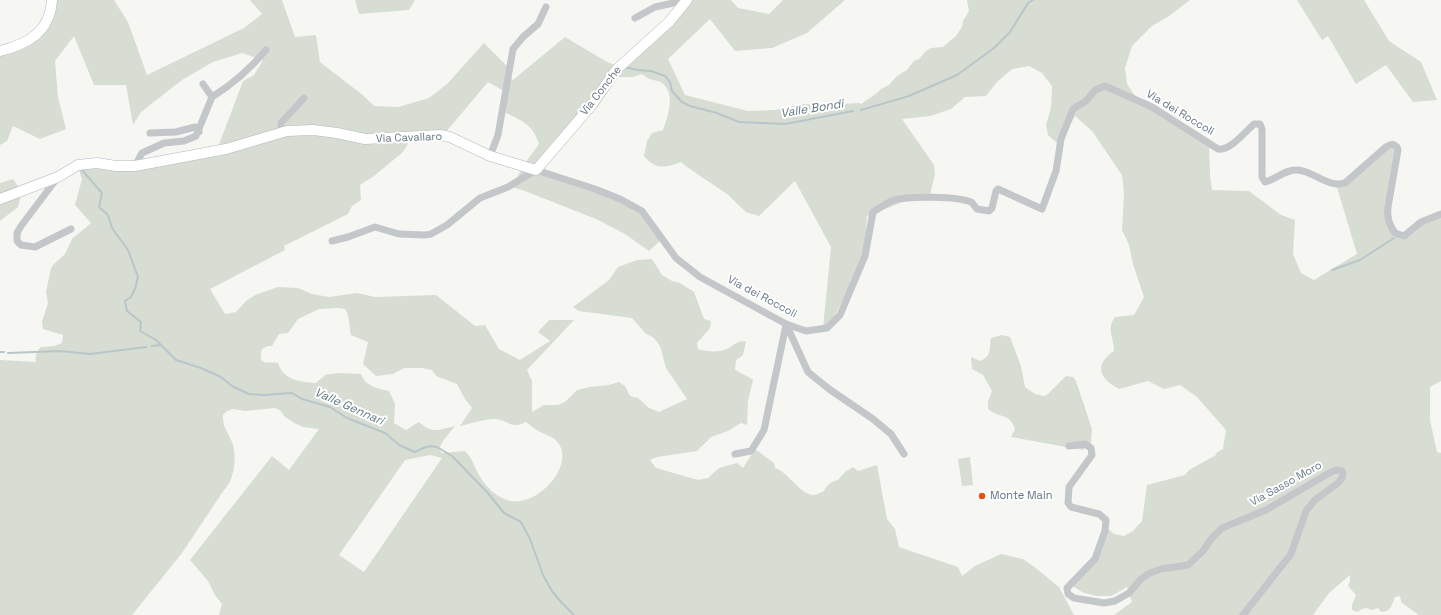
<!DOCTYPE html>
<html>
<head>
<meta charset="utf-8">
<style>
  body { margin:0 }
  canvas { display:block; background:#f6f6f2 }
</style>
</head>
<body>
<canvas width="1441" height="615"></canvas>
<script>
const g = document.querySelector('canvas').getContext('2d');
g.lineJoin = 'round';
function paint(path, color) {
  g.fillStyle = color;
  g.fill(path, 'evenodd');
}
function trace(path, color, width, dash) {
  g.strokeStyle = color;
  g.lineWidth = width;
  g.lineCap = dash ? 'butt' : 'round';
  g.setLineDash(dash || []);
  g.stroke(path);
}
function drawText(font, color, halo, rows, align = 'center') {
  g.font = font + ' "Space Grotesk",sans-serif';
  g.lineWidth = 4;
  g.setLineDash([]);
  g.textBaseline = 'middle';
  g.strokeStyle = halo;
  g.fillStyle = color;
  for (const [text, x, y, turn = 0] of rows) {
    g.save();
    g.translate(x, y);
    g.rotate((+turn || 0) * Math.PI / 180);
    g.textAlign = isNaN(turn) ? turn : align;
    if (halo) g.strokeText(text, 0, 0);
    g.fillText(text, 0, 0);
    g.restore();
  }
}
const green = new Path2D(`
  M52,0h62l14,22 19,53 97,-47 18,-14 -12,-14h32l13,37 21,-2 4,27 44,34 10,10 24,1 31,-9 18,-14 37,-41 23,23v10l6,4 52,-43 42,25 12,4 37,-38 29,-28h46l7,8 31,6 14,-14h62l-38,33 -35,15 -37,3 -25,-32 -42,40 17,36 63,16 27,-1 27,-6 27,1 30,-2 2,1 16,-11 4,-4 8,-4 8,-9 10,-6 7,-9 5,-2 7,-8 5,-3 12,-1 13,-11 6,-9 1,-6 6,-10 -2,-11h223l-21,16 -17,10 -20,20 -7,22 2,16 10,15 72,44 1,32 2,15 37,1 32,24 14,5 -2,34 8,19 13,7 43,-26 -21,-70 22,-10 38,-33 -8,68 5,23 7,5 41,-23v167l-11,6v33l7,32 4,1v162h-22l-17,-12 -1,-2 -1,-5 -5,1 -4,10 -4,4 -6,1 -3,-4 -6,2c-6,-3 -9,-2 -15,2l-5,-2v-5l4,-10 -8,-9 2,-5v-6l-21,18 -16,22h-199l18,-13 -5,-15 -16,9h-15l-14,-4 -11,-7 14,-16 23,-40 6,5 10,2 9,-5 9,-10 5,-36 38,-10 4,-5 27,-15v-2l7,-4 3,-19 -29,-33 -17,-12 -16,4 -16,-8 -29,8c-19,-10 -26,-24 -5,-38 0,-14 -8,-22 1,-34l19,-2 10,-18 -11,-33 -4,-19 -7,-15 2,-36 -2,-19 -30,-44 -17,-15 -16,29 -11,-10 -2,-10 5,-17 1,-22 -10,-13 -13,-7 -17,3 -15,13 -11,14 -21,1 -14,12 -21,7 -28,3 32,46 1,9 -6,25 -11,-3 -51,20 -3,42 -30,59 -11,11 8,-81 -36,-66 -36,35 -13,-4 -19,-18 -40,-27 -6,-5c-16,6 -25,8 -37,-6l3,-15 5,-8 11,-3c5,-13 13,-37 -1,-47 -4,-3 -8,-2 -12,-4 -3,-1 -5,-3 -8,-5l-9,3h-22l-75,90 110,45 18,25 -15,14 -24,-17 -29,-15 -71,-28 -13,-4 11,-21 16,-22c-6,-19 -16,-23 -33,-31l-2,-22 -16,-9 -43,51 -33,4 -9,15 -29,24 -14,9 1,15 -9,6 -4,8 -64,32 1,4 -75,39 15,25 11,-2 10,-11 9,-6 23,-8 20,1 14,6 17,3 28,-4 18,4 61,-2 39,31 10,-1 14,24 21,11 30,-19 -12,-9 11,-12h25l-47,50 5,11v31l12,-7h14l7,-3 12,-12 12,-3 20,-2 10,-3 6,4 5,10 8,2 11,10 10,4c10,-4 18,-9 28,-13l-21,-31 -6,-22 -6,-8 -9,-5 -13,-15 -53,-7 -6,-4 36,-27 9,-13 19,-7 15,-1 10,16 10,6 8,2 14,9 10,27 7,2 -1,7 -13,15 1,6c9,3 22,4 31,-1 7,-4 7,-7 17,-7l-3,14 -7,5 -1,9c5,5 12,6 18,11l-5,21 -1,24 -6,-2 -13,8 -17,6 -14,14 -40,6 -7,3 6,8 42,12 10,-2 11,-10 18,-5 6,5 12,-19 19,14 1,5c15,5 25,28 40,27 3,-1 6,-3 9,-4 3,-7 7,-9 14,-11l7,-8 8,-5 5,4 19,-6 10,54 8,10 4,18 59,20 4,9 13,-10 26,-12 22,5 14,10 22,18 15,28h-855l3,-11 -7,-9 -7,-14 -18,-21 82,-104 17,14 30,-41 -16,-2 -9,-4 -10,-7 -3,-5 -6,-3 -30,3 -12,-2 -6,2 -4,4c-1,11 5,17 9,27 5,13 3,38 -8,48l-42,63 -50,62h-132v-255l36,2c-1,-6 0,-10 5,-15l13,-1 8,-3 1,-8 -20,-6 -1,-7 6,-19 -2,-11 5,-24 3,-4 11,-10 7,-15 19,-16 -16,-18 7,-26 -5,-15 58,-1 82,-13 26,-69 11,-6 9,-15 -21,-7 -29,9 -31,18 -41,32 -8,13 -7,-40h-32l-20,-49 -19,25 3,36 8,32 -26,10 -27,-13 -6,15 -7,4v-96l40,-19zM337,308l8,1c5,7 4,17 6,26l17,7 -5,22 13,12 17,-2 11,-6h18l10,2 4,6 21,8 8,15 7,9 -12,18c8,-2 29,-8 35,-7 14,1 15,11 31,3 5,4 10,8 16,11 7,3 12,4 17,11 16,25 -28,70 -57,54 -10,-5 -18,-14 -23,-23 -5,-8 -7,-18 -14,-24l-23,2 -3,-4 4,-8 12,-15c-17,4 -23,8 -36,-4l-13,8 -12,-7 1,-19 -6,-13c-12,-3 -23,-4 -28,-17l-23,-1 -13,2 -9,8c-16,-1 -33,-3 -38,-20 -11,-2 -21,4 -16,-14l6,-3h4l7,-12 9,-1 10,-14 21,-10zM430,455l12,3 -78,114 -25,-17 66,-95z
  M355,0h60l-6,10 -50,4z
  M1297,0h67l25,41 32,21 16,38 -24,2 -27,-37 -30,19 -28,-48 -6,4z
  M13,179l9,13 -4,15 -18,14v-38z
  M1002,335l8,2 11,29 4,21 10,7 9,2 4,-2 18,-18 7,1 3,4 16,48 -1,14 -8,7 -72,-13 4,-8c-6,-17 -15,-10 -27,-20v-7l4,-11 -9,-16 -11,-6 -1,-12 9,4c12,-4 9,-12 11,-23z
  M970,457l3,28 -11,1 -4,-27z`);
const stream = new Path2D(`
  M625,67l12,3 14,1 14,5 5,6 2,9 10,11 8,4 27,7 22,9 46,2 68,-13
  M861,110l48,-14 48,-21 37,-27 16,-16 18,-29 5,-3
  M82,170l20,23 -3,14 9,8 4,13 16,22 10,27 -3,12 -4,8 -6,4 2,10 14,11 -1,9 16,9 20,20 25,8 20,9 11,9 17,8 14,1 29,-2 10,6 28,8 17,11 38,15 14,12 16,7 8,-4 8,-2 6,1 15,9 35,36 17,21 17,9 9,17 13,36 9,16 9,11 13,13
  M1332,270l28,-10 34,-22
  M152,346l8,-1
  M0,352h4
  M8,353l52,-2 30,3 56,-7`);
const street = new Path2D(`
  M635,18l20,-11 32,-7
  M212,97c21,-13 38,-28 54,-47
  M150,133l26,-1 19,-5 4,5
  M281,133v-10l23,-25
  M490,156l8,-21 15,-86 10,-12 15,-13 8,-17
  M135,166l7,-13 22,-10 20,-2 12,-5 16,-39 -9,-13
  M58,177l-37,49 -4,7v8l4,4 14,2 36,-18
  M332,241l16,-4 27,-10 24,7 26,1 6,-1 16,-9 33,-27 28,-11 28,-17 59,19 25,10 22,12 34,47 24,19 86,47 20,7 21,-3 13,-13 25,-59 8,-44c6,-4 14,-9 21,-12 14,-4 63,-4 77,2 2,1 4,5 6,7l12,2 3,-3 4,-17 2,-2 44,20 14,-38 5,-32 12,-30 13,-8 9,-11 10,-4 47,21 66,42c12,2 27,-17 36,-25h6l2,5v48l3,5c12,-3 20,-13 33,-12 17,2 30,18 47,13l41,-36c5,-3 7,-4 11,0l1,3 -10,57c-1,11 1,17 7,26l9,3 17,-14 20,-8
  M786,324l22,48 21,17 44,30 18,15 13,20
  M1069,446l16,-2 6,4 1,7 -23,32 -1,16 3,4 28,7 7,6 -1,11 -10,28 -28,29 1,6 6,4 30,5 11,-2 14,-8 12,-14 9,-6 11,-4 27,-4 15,-14 8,-12 11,-11 44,-18 65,-38 5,-2 6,1 1,3 -1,4 -4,5 -23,17 -9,11 -15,43 -48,61
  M735,454l16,-3 13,-21 22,-105`);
const secondary = new Path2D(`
  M0,51c28,-7 50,-19 52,-51
  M0,199l58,-22 20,-12 19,-2 19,3h19l91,-17 61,-18 26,-1 24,3 28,6 75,-4 10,2 40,19 46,14 55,-64 25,-36 53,-48 18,-22`);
const markers = [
  [982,496,4,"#ea4d1e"]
];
const streetNames = [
  ["Via Conche",601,91,-52],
  ["Via dei Roccoli",1180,113,31],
  ["Via Cavallaro",409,138,-2],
  ["Via dei Roccoli",762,297,28],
  ["Via Sasso Moro",1286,484,-29]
];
const poiNames = [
  ["Monte Main",990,496]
];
const waterNames = [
  ["Valle Bondi",812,109,-9],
  ["Valle Gennari",349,407,24]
];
paint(green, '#d7ddd3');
trace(stream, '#b8c6c9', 2);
trace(secondary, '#b3b9bd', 11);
trace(street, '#c3c7ca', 7);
trace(secondary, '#fff', 10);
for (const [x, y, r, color] of markers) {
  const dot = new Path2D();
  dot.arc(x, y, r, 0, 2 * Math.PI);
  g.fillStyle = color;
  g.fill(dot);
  trace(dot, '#fff', 1.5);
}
drawText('11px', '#647685', '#fff', streetNames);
drawText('11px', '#647685', '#fff', poiNames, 'left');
drawText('italic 12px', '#5f7881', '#fff', waterNames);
</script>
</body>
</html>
